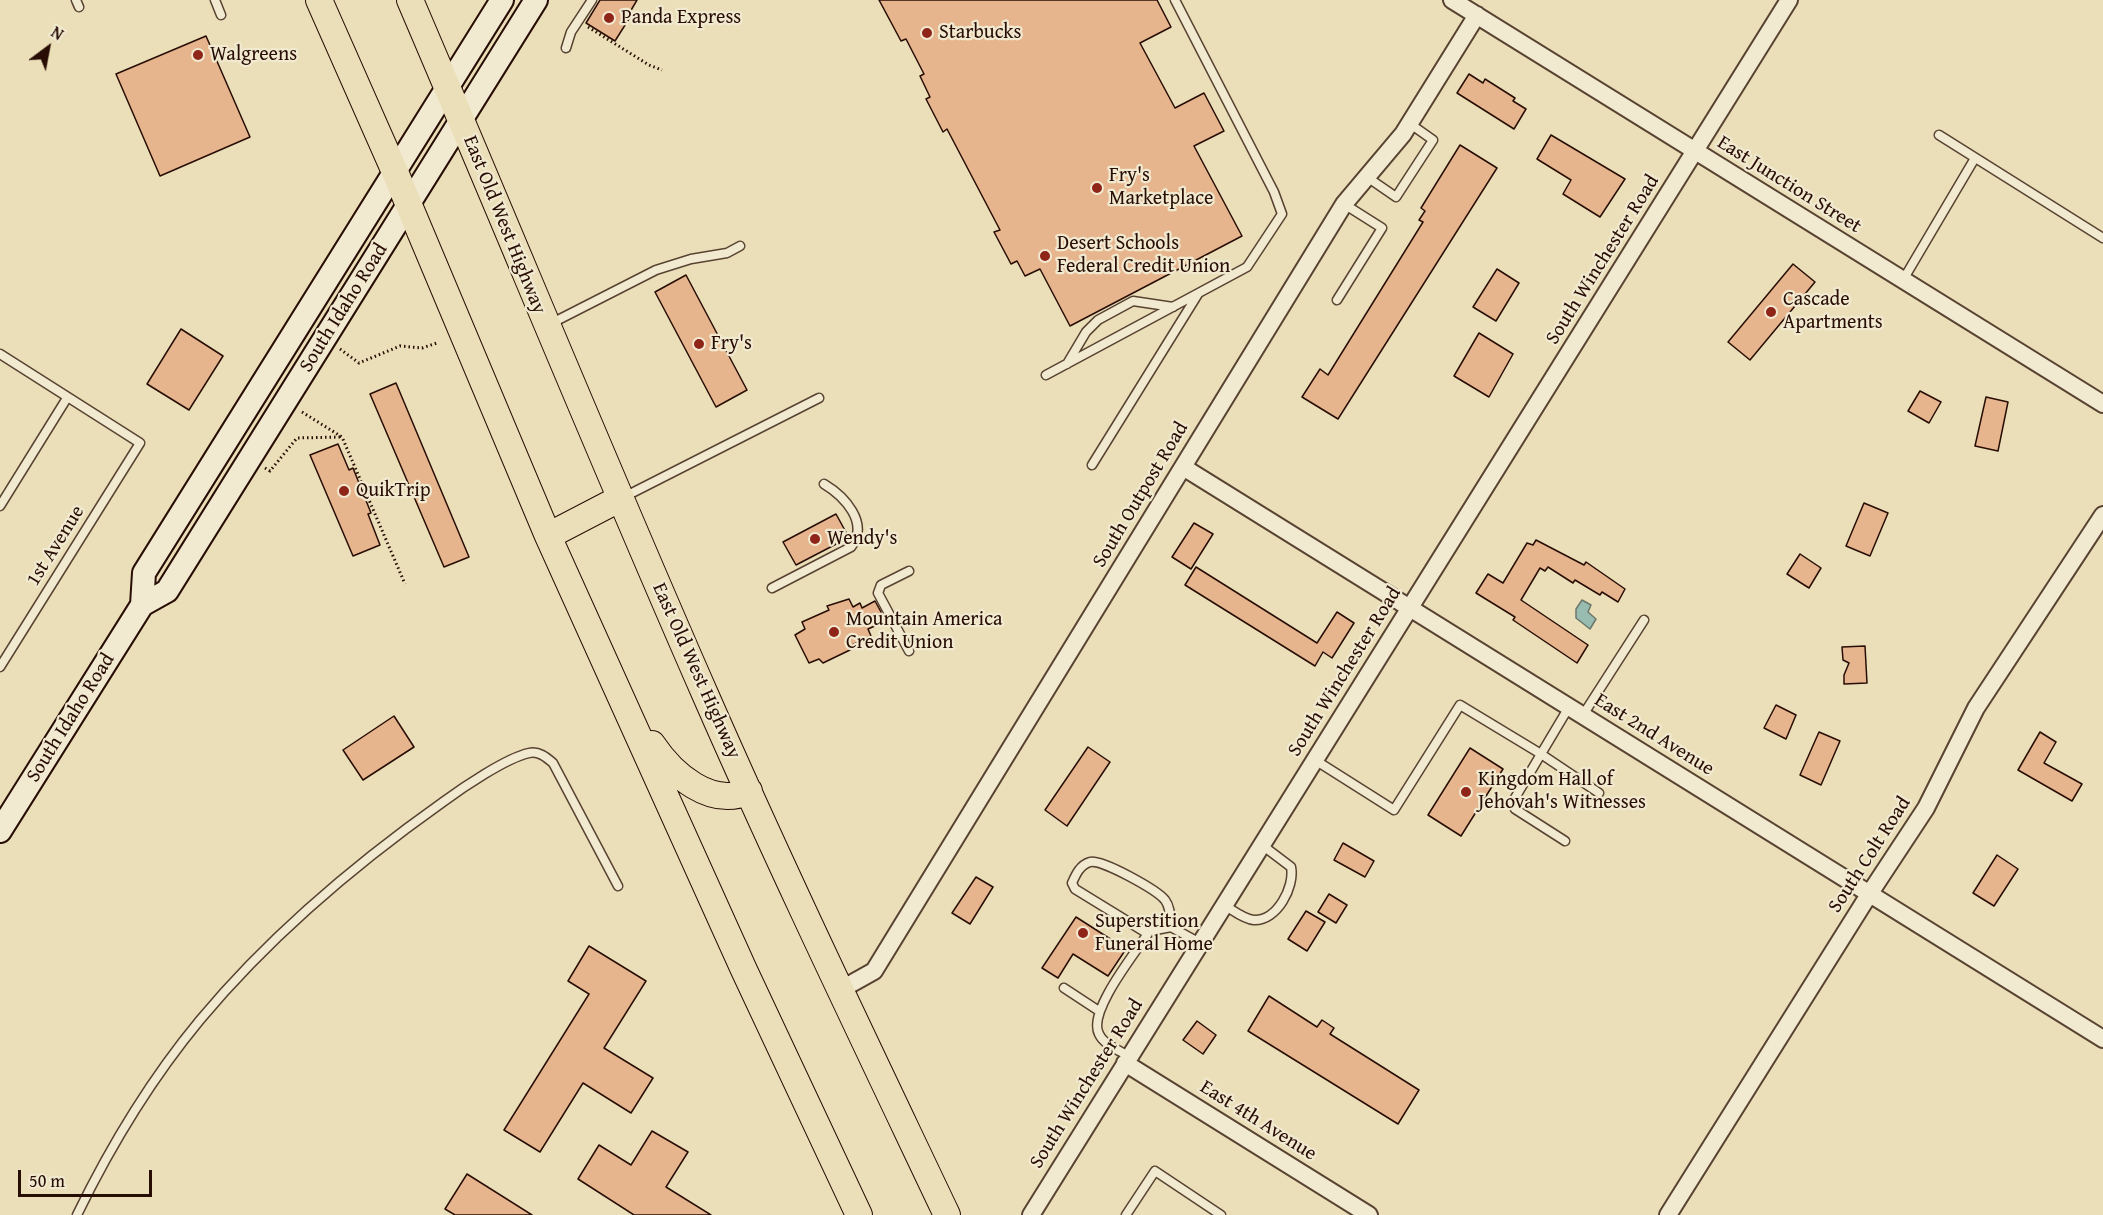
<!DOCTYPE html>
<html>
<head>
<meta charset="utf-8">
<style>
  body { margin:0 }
  #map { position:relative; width:2103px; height:1215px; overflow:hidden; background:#eadfb8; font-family:"Gentium Book Plus",serif }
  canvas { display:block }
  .north { position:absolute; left:18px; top:18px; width:60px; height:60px; -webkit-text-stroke:4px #f1ead1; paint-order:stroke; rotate:32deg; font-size:16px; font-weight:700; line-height:24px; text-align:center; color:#280d04 }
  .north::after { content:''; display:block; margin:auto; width:21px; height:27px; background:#280d04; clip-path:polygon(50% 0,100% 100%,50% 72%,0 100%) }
  .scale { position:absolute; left:18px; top:1170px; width:134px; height:27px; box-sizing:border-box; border:3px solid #280d04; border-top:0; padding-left:8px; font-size:18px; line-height:21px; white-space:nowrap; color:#280d04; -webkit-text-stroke:4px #f1ead1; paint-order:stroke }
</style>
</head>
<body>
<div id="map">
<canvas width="2103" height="1215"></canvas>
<div class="north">N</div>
<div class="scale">50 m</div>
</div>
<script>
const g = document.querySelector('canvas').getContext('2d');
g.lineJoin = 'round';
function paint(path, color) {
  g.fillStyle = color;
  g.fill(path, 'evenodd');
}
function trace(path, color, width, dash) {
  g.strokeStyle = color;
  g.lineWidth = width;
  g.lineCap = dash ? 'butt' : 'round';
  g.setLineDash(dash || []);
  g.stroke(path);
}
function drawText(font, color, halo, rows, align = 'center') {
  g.font = font + ' "Gentium Book Plus",serif';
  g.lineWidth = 4.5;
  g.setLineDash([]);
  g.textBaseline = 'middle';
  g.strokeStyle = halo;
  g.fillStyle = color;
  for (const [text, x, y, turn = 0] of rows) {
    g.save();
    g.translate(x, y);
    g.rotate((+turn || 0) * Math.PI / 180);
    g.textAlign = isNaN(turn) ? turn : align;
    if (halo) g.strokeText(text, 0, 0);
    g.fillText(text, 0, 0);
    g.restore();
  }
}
const water = new Path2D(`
  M1582,600l9,5 -3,7 8,7 -6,10 -14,-11v-9z`);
const building = new Path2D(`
  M600,0h37l-7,12 2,2 -17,27 -29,-18z
  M879,0h278l14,27 -31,16 35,65 29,-15 20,38 -30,15 48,90 -172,90 -30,-57 -15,7 -8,-15 -6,3 -17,-32 6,-2 -53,-101 -4,3 -17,-33 4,-2 -10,-21 4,-2 -18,-35 -5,2z
  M206,36l44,101 -90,39 -44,-102z
  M1469,74l14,9 2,-4 30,19 -2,3 13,8 -12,20 -57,-36z
  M1551,135l74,44 -25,38 -37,-23 8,-14 -34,-21z
  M1460,145l37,23 -159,251 -36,-22 18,-28 8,6 95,-153 -4,-2 6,-9 -4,-3z
  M1793,264l22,18 -65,78 -22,-18z
  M1497,269l22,14 -23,38 -23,-14z
  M686,275l61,115 -31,17 -61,-115z
  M181,329l42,27 -34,54 -42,-26z
  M1479,333l34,21 -24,43 -35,-21z
  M396,383l73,174 -25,10 -74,-173z
  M1920,391l21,11 -12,21 -21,-12z
  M1986,397l22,5 -10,49 -23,-5z
  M338,444l11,26 4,-2 18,45 -3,1 12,31 -27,11 -43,-101z
  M1864,503l24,10 -18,43 -24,-10z
  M836,514l11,20 -7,4 2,3 -46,24 -13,-23z
  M1194,523l19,11 -22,35 -19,-12z
  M1536,540l48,25 2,-3 39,27 -7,13 -16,-10 -2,3 -25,-15 -2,3 -25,-16 -3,4 -5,-3 -19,32 67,45 -11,18 -64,-43 2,-3 -39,-24 12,-19 15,9 24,-40 6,2z
  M1800,554l21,14 -12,20 -22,-14z
  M1196,567l121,76 20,-31 17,11 -22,35 -9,-6 -8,14 -130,-81z
  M849,599l4,8 7,-4 2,5 13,-7 11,20 -18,8 3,7 -21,10 2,3 -29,14 -4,-4 -10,4 -14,-28 10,-6 -3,-7 27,-12 -2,-4z
  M1865,646l2,37 -23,1v-9l5,-12 -6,-3 -1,-13z
  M1776,705l20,10 -10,24 -22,-11z
  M394,716l20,31 -51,33 -20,-30z
  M1819,732l21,9 -19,44 -21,-10z
  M2040,732l16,10 -12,21 38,21 -10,17 -54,-31z
  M1088,747l22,15 -43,64 -22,-16z
  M1470,748l33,21 -42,67 -33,-21z
  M1343,843l31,18 -9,16 -31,-17z
  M1997,855l21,14 -24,37 -21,-13z
  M976,877l17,10 -23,37 -18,-11z
  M1329,894l18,11 -11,18 -18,-11z
  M1306,911l19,11 -18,29 -19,-12z
  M1076,917l50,32 -18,27 -35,-22 -15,24 -16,-10z
  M589,946l57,35 -42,67 49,30 -22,35 -48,-30 -43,69 -36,-22 85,-136 -21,-13z
  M1269,996l48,31 5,-7 12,8 -4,6 89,56 -21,34 -150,-93z
  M1197,1021l19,14 -13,19 -20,-14z
  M652,1131l36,21 -22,35 45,28h-77l-56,-36 21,-34 32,20z
  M467,1174l65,41h-77l-10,-6z`);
const path = new Path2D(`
  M588,27l61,38 13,5
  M340,349l19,14 41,-17 22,2 15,-5
  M302,412l40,25 63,147
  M265,468l5,3 27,-33 43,-1`);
const service = new Path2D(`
  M76,0l3,7
  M215,0l6,15
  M566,48l5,-16 21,-32
  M1939,135l164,103
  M1367,177l29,20 37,-57 -24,-17
  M1903,280l72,-122
  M1337,300l45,-72 -38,-24
  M550,324l106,-54 35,-11 36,-6 13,-7
  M0,354l140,89 -140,224
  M1067,364l19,-32 12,-12 35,-19 40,6
  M1046,375l201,-108 35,-53 -8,-22 -99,-192
  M1092,465l106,-171
  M624,497l195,-99
  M0,506l67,-108
  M772,588l79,-41c19,-24 -7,-51 -27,-63
  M909,651l-31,-58 3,-8 28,-14
  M1583,715l61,-95
  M1315,760l79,50 66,-105 81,49 28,-47
  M1565,841l-50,-32 -3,-6 29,-49 58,39
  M1224,905c9,5 19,14 30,15 23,1 41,-33 37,-53l-29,-22
  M1171,927l-26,5 -70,-43 -3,-6c4,-9 8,-18 18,-21 12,-3 67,28 75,38 6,8 5,18 6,27l29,16
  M1064,988l35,23
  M1129,1056c-9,-5 -25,-11 -30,-22 -12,-22 37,-82 50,-102
  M77,1215c33,-68 75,-137 123,-195 70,-84 154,-155 243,-218 19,-14 63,-44 86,-49 10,-2 17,4 24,10l65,123
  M1126,1215l29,-44 66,44`);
const minor = new Path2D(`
  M1452,0l651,404
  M1183,467l920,572
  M840,990l34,-19 470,-767 59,-70 74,-119
  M1125,1063l244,152
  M1031,1215l758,-1215
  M1668,1215l202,-322 56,-85 50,-100 127,-193`);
const secondary = new Path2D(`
  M142,605l25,-14 369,-591
  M0,831l142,-226 2,-32 358,-573`);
const primary = new Path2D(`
  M319,0l76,172 153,364 196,434 115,245
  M410,0c99,231 194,464 295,694 77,176 160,348 242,521
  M548,536l73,-38
  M652,744c20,30 59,65 97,47`);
const markers = [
  [609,18,6,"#8f2418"],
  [927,33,6,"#8f2418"],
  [198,55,6,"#8f2418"],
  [1097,188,6,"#8f2418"],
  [1045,256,6,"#8f2418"],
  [1771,312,6,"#8f2418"],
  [699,344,6,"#8f2418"],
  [344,491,6,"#8f2418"],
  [815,539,6,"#8f2418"],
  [834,632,6,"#8f2418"],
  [1466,792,6,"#8f2418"],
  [1083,933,6,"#8f2418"]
];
const poiNames = [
  ["Panda Express",621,18],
  ["Starbucks",939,33],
  ["Walgreens",210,55],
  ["Fry's",1109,176],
  ["Marketplace",1109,199],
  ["Desert Schools",1057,244],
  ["Federal Credit Union",1057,267],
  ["Cascade",1783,300],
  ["Apartments",1783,323],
  ["Fry's",711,344],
  ["QuikTrip",356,491],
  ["Wendy's",827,539],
  ["Mountain America",846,620],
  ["Credit Union",846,643],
  ["Kingdom Hall of",1478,780],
  ["Jehovah's Witnesses",1478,803],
  ["Superstition",1095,922],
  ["Funeral Home",1095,945]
];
const streetNames = [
  ["East Junction Street",1789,185,32],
  ["East Old West Highway",504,225,68],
  ["South Winchester Road",1603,260,-58],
  ["South Idaho Road",344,308,-58],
  ["South Outpost Road",1141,495,-59],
  ["1st Avenue",56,546,-58],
  ["East Old West Highway",696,671,66],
  ["South Winchester Road",1345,672,-58],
  ["South Idaho Road",71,718,-58],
  ["East 2nd Avenue",1654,735,32],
  ["South Colt Road",1870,855,-57],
  ["South Winchester Road",1087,1084,-58],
  ["East 4th Avenue",1258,1121,32]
];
paint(water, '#98bdb0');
trace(water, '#6b776b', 1.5);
paint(building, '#e6b58e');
trace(building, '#280d04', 1.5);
trace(service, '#584231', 11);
trace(minor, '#584231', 20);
trace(secondary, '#280d04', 26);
trace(primary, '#280d04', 28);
trace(path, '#280d04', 3, [1.5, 3]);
trace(service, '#f1ead1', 8);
trace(minor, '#f1ead1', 16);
trace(secondary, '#f1ead1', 22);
trace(primary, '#eadfb8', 26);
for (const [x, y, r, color] of markers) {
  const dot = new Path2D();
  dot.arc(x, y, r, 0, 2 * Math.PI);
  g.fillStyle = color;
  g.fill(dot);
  trace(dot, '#f1ead1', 2);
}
drawText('20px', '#280d04', '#f1ead1', poiNames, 'left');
drawText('20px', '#280d04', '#f1ead1', streetNames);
</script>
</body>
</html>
